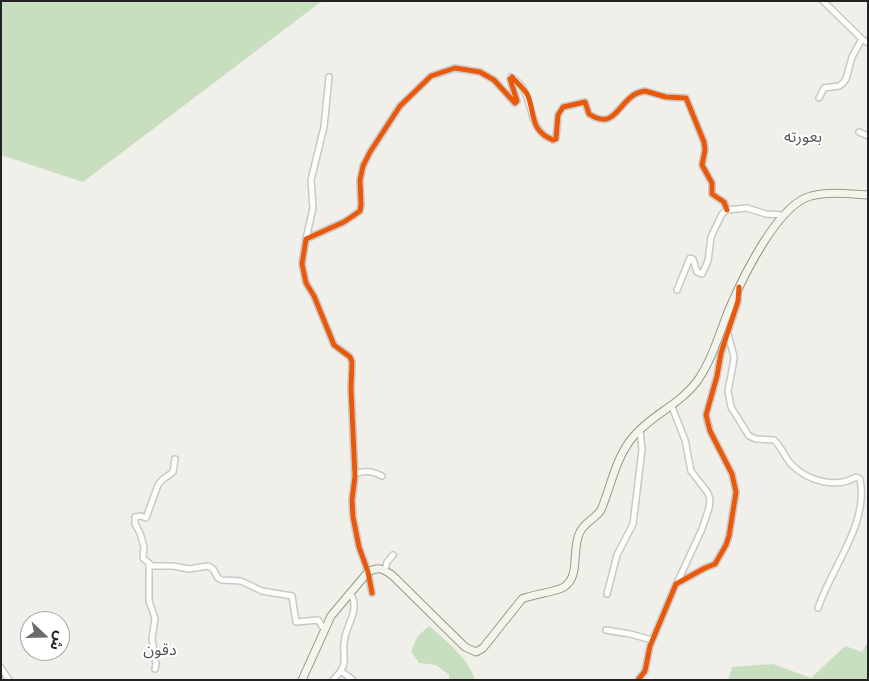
<!DOCTYPE html>
<html>
<head>
<meta charset="utf-8">
<style>
  body { margin:0 }
  #map { position:relative; width:869px; height:681px; overflow:hidden; background:#f0efea; font-family:Quicksand,"Noto Sans Arabic",sans-serif }
  canvas { display:block }
  .frame { position:absolute; inset:0; border:2px solid #222; pointer-events:none }
  .north { position:absolute; left:20px; top:611px; width:50px; height:50px; box-sizing:border-box; background:#fff; border:1px solid #a7a7a7; border-radius:50%; rotate:111deg; font-size:14px; font-weight:700; line-height:20px; text-align:center; color:#222 }
  .north::after { content:''; display:block; margin:auto; width:18px; height:22px; background:#6a6a68; clip-path:polygon(50% 0,100% 100%,50% 72%,0 100%) }
</style>
</head>
<body>
<div id="map">
<canvas width="869" height="681"></canvas>
<div class="frame"></div>
<div class="north">ش</div>
</div>
<script>
const g = document.querySelector('canvas').getContext('2d');
g.lineJoin = 'round';
function paint(path, color) {
  g.fillStyle = color;
  g.fill(path, 'evenodd');
}
function trace(path, color, width, dash) {
  g.strokeStyle = color;
  g.lineWidth = width;
  g.lineCap = dash ? 'butt' : 'round';
  g.setLineDash(dash || []);
  g.stroke(path);
}
function drawText(font, color, halo, rows, align = 'center') {
  g.font = font + ' Quicksand,"Noto Sans Arabic",sans-serif';
  g.lineWidth = 4;
  g.setLineDash([]);
  g.textBaseline = 'middle';
  g.strokeStyle = halo;
  g.fillStyle = color;
  for (const [text, x, y, turn = 0] of rows) {
    g.save();
    g.translate(x, y);
    g.rotate((+turn || 0) * Math.PI / 180);
    g.textAlign = isNaN(turn) ? turn : align;
    if (halo) g.strokeText(text, 0, 0);
    g.fillText(text, 0, 0);
    g.restore();
  }
}
const forest = new Path2D(`
  M1,1h321l-239,181 -82,-27z
  M429,626c17,15 40,32 46,54h-26v-5l-13,-10 -17,-2 -8,-12 7,-15z
  M868,642v38h-140l4,-13 41,-3 38,14 34,-32 17,6z`);
const street = new Path2D(`
  M823,1l39,38 6,4
  M511,77c27,15 12,52 42,63l3,-1 2,-24 5,-8 22,-5 4,12c23,15 27,-5 42,-17 4,-4 9,-5 14,-6l21,6 20,1 18,44 1,8 -3,15 10,18v11l12,8 3,8
  M819,98l5,-10 15,-2 4,-3 3,-4 6,-22 10,-18
  M859,132l9,4
  M306,239l7,-31 -2,-28 13,-53 5,-50
  M677,290l13,-32 3,1 4,13 5,2 6,-13 3,-24 11,-23 5,-4 20,-2 19,6 17,1
  M728,334l6,23 -1,8 -5,26 3,16 18,29 7,3 18,1c7,6 11,18 18,25 16,16 44,24 64,12l4,2c9,45 -28,87 -42,129
  M672,407l13,33 6,31 17,22 2,7 -1,8 -7,21 -25,54
  M175,459l-2,13 -11,8 -4,5 -12,33 -5,-2 -6,1v7l5,9 4,14 -1,11 9,8h21l16,3 19,-3 5,3 5,9 4,2 19,1 21,10 30,5 4,26 22,-2 6,9
  M355,474c10,-4 17,-3 27,2
  M149,564v37l6,17 -3,21 4,25 -1,5
  M385,570l2,-8 6,-7
  M372,593l-4,-21 -9,-25 -6,-30 -1,-17 3,-24 -4,-87 1,-27 -2,-5 -16,-12 -20,-49 -8,-13 -4,-19 4,-25 38,-17 16,-11 1,-6 -1,-25 3,-14 7,-14 30,-46 31,-30 24,-8 25,4 14,8 21,23 2,-2 -7,-22
  M607,594l10,-39 16,-31 9,-74 -2,-21
  M606,630l24,4 22,6
  M1,668l8,12
  M342,672l11,8
  M333,680c19,-18 7,-23 12,-43 4,-17 15,-28 5,-45
  M638,680l7,-9 5,-25 26,-62 29,-16 10,-4 11,-19 3,-9 7,-44 -4,-18 -22,-43 -4,-16 11,-39 4,-23 17,-52v-9`);
const secondary = new Path2D(`
  M302,680l29,-64 37,-44c11,-6 16,-3 25,4l72,71 11,5 7,-4 39,-49c12,-5 34,-7 42,-12 17,-11 7,-38 16,-55 5,-10 15,-13 21,-22 10,-24 15,-53 32,-73 19,-23 47,-32 65,-57 15,-22 22,-49 32,-73 13,-30 48,-103 81,-111 18,-5 39,-2 57,-1`);
const cycleway = new Path2D(`
  M511,78l1,-1c5,6 13,12 16,19 7,18 2,35 25,44l3,-1 2,-24 5,-8 22,-5 4,12c23,15 27,-5 42,-17 4,-4 9,-5 14,-6l21,6 20,1 18,44 1,8 -3,15 10,18v11l12,8 3,8
  M372,593l-4,-21 -9,-25 -6,-30 -1,-17 3,-24 -4,-87 1,-27 -2,-5 -16,-12 -20,-49 -8,-13 -4,-19 4,-25 38,-17 16,-11 1,-6 -1,-25 3,-14 7,-14 30,-46 31,-30 24,-8 25,4 14,8 21,23 2,-2 -7,-22
  M638,680l7,-9 5,-25 26,-62 29,-16 10,-4 11,-19 3,-9 7,-44 -4,-18 -22,-43 -4,-16 11,-39 4,-23 17,-52 1,-14`);
const quarterNames = [
  ["بعورته",803,137],
  ["دقون",160,650]
];
paint(forest, '#c7dfbf');
trace(street, '#c9c8c6', 8);
trace(secondary, '#969b81', 9);
trace(street, '#fdfdfc', 5);
trace(secondary, '#f3f4ed', 7);
trace(cycleway, '#e8590c', 5);
drawText('16px', '#555', '#fff', quarterNames);
</script>
</body>
</html>
